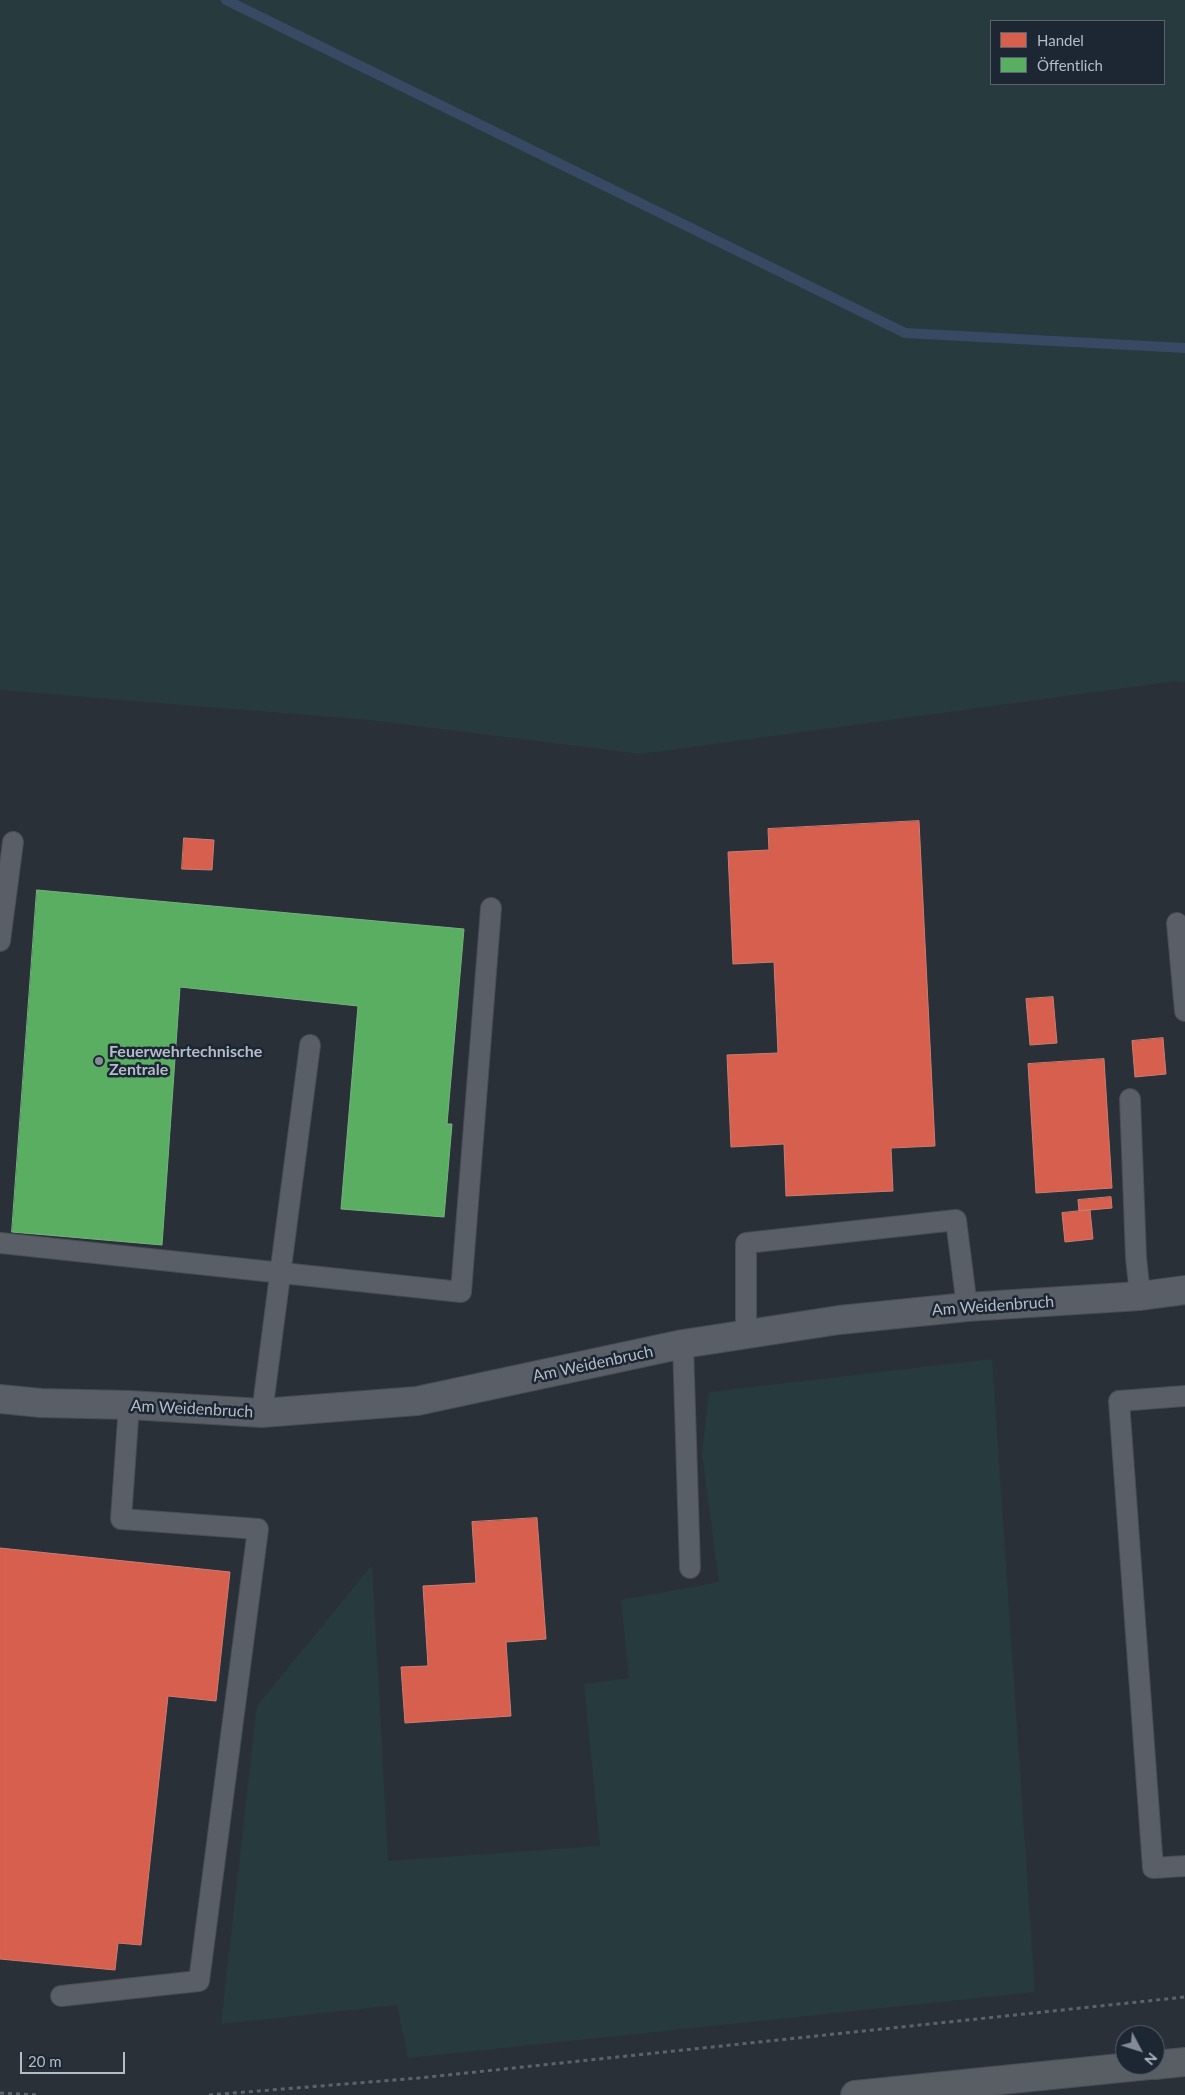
<!DOCTYPE html>
<html>
<head>
<meta charset="utf-8">
<style>
  body { margin:0 }
  #map { position:relative; width:1185px; height:2095px; overflow:hidden; background:#2a3038; font-family:Lato,sans-serif }
  canvas { display:block }
  .legend { position:absolute; left:990px; top:20px; width:175px; height:65px; box-sizing:border-box; background:#1d2633; border:1px solid #59626f; margin:0; padding:6px 9px; list-style:none; font-size:15px; color:#b4bcc9 }
  .legend li { display:flex; align-items:center; gap:10px; height:25px }
  .legend b { width:25px; border:1px solid #59626f }
  .north { position:absolute; left:1115px; top:2025px; width:50px; height:50px; box-sizing:border-box; background:#1d2633; border:1px solid #59626f; border-radius:50%; rotate:130deg; font-size:14px; font-weight:700; line-height:20px; text-align:center; color:#b4bcc9 }
  .north::after { content:''; display:block; margin:auto; width:18px; height:22px; background:#848b96; clip-path:polygon(50% 0,100% 100%,50% 72%,0 100%) }
  .scale { position:absolute; left:20px; top:2052px; width:105px; height:22px; box-sizing:border-box; border:2px solid #b4bcc9; border-top:0; padding-left:6px; font-size:15px; line-height:18px; white-space:nowrap; color:#b4bcc9; -webkit-text-stroke:4px #1d2633; paint-order:stroke }
</style>
</head>
<body>
<div id="map">
<canvas width="1185" height="2095"></canvas>
<ul class="legend">
<li><b style="height:14px;background:#d6604d"></b>Handel</li>
<li><b style="height:14px;background:#5aae61"></b>Öffentlich</li>
</ul>
<div class="north">N</div>
<div class="scale">20 m</div>
</div>
<script>
const g = document.querySelector('canvas').getContext('2d');
g.lineJoin = 'round';
function paint(path, color) {
  g.fillStyle = color;
  g.fill(path, 'evenodd');
}
function trace(path, color, width, dash) {
  g.strokeStyle = color;
  g.lineWidth = width;
  g.lineCap = dash ? 'butt' : 'round';
  g.setLineDash(dash || []);
  g.stroke(path);
}
function drawText(font, color, halo, rows, align = 'center') {
  g.font = font + ' Lato,sans-serif';
  g.lineWidth = 5;
  g.setLineDash([]);
  g.textBaseline = 'middle';
  g.strokeStyle = halo;
  g.fillStyle = color;
  for (const [text, x, y, turn = 0] of rows) {
    g.save();
    g.translate(x, y);
    g.rotate((+turn || 0) * Math.PI / 180);
    g.textAlign = isNaN(turn) ? turn : align;
    if (halo) g.strokeText(text, 0, 0);
    g.fillText(text, 0, 0);
    g.restore();
  }
}
const green = new Path2D(`
  M0,0h1185v682l-9,-1 -535,73 -272,-34 -369,-30zM991,21h173v63h-173z
  M992,1359l43,633 -627,66 -11,-53 -176,19 36,-318 115,-141 16,296 212,-15 -16,-162 45,-6 -8,-78 98,-18 -17,-128 7,-62z`);
const shops = new Path2D(`
  M919,821l16,325 -44,2 2,43 -107,5 -2,-52 -53,3 -4,-92 51,-2 -4,-91 -41,2 -5,-112 41,-2 -1,-21z
  M184,838l30,2 -2,30 -30,-1z
  M1053,997l4,46 -27,2 -4,-46z
  M1163,1038l3,36 -31,3 -3,-36z
  M1104,1059l8,129 -76,5 -8,-129z
  M1111,1197l1,11 -33,3 -1,-11z
  M1090,1210l3,29 -28,3 -3,-29z
  M537,1518l9,121 -40,3 5,74 -106,7 -4,-56 27,-1 -5,-80 53,-3 -4,-61z
  M0,1548l230,24 -14,129 -48,-5 -27,249 -23,-2 -3,27 -115,-11z`);
const public = new Path2D(`
  M37,890l427,39 -17,195h5l-8,93 -103,-8 17,-203 -178,-19 -18,258 -150,-13z`);
const stream = new Path2D(`
  M226,0l679,333 280,15`);
const path = new Path2D(`
  M0,2093l40,2
  M209,2095l210,-17 766,-81`);
const lane = new Path2D(`
  M1177,923l8,88
  M0,941l13,-99
  M1130,1099l6,158 4,39
  M0,1243l461,49 30,-384
  M746,1334v-91l210,-23 11,87
  M683,1344l7,224
  M1185,1396l-66,5 34,467 32,-2
  M262,1413l48,-368
  M61,1996l138,-15 59,-452 -137,-10 8,-114`);
const street = new Path2D(`
  M0,1399l41,4 88,2 133,8 155,-12 266,-57 156,-24 128,-13 173,-11 45,-6`);
const secondary = new Path2D(`
  M1155,2065l30,-3
  M855,2095l295,-30`);
const markers = [
  [99,1061,5,"#848b96"]
];
const poiNames = [
  ["Feuerwehrtechnische",109,1052],
  ["Zentrale",109,1070]
];
const streetNames = [
  ["Am Weidenbruch",993,1306,-4],
  ["Am Weidenbruch",593,1364,-12],
  ["Am Weidenbruch",192,1409,3]
];
paint(green, '#273a3e');
paint(shops, '#d6604d');
trace(shops, '#cc7c72', 1);
paint(public, '#5aae61');
trace(public, '#75b280', 1);
trace(stream, '#384963', 10);
trace(lane, '#484c53', 22);
trace(street, '#484c53', 30);
trace(secondary, '#484c53', 30);
trace(path, '#5d636a', 3, [4, 4]);
trace(lane, '#5a5e66', 20);
trace(street, '#5a5e66', 28);
trace(secondary, '#595d64', 28);
for (const [x, y, r, color] of markers) {
  const dot = new Path2D();
  dot.arc(x, y, r, 0, 2 * Math.PI);
  g.fillStyle = color;
  g.fill(dot);
  trace(dot, '#1d2633', 2);
}
drawText('bold 16px', '#b4bcc9', '#1d2633', poiNames, 'left');
drawText('16px', '#b4bcc9', '#1d2633', streetNames);
</script>
</body>
</html>
